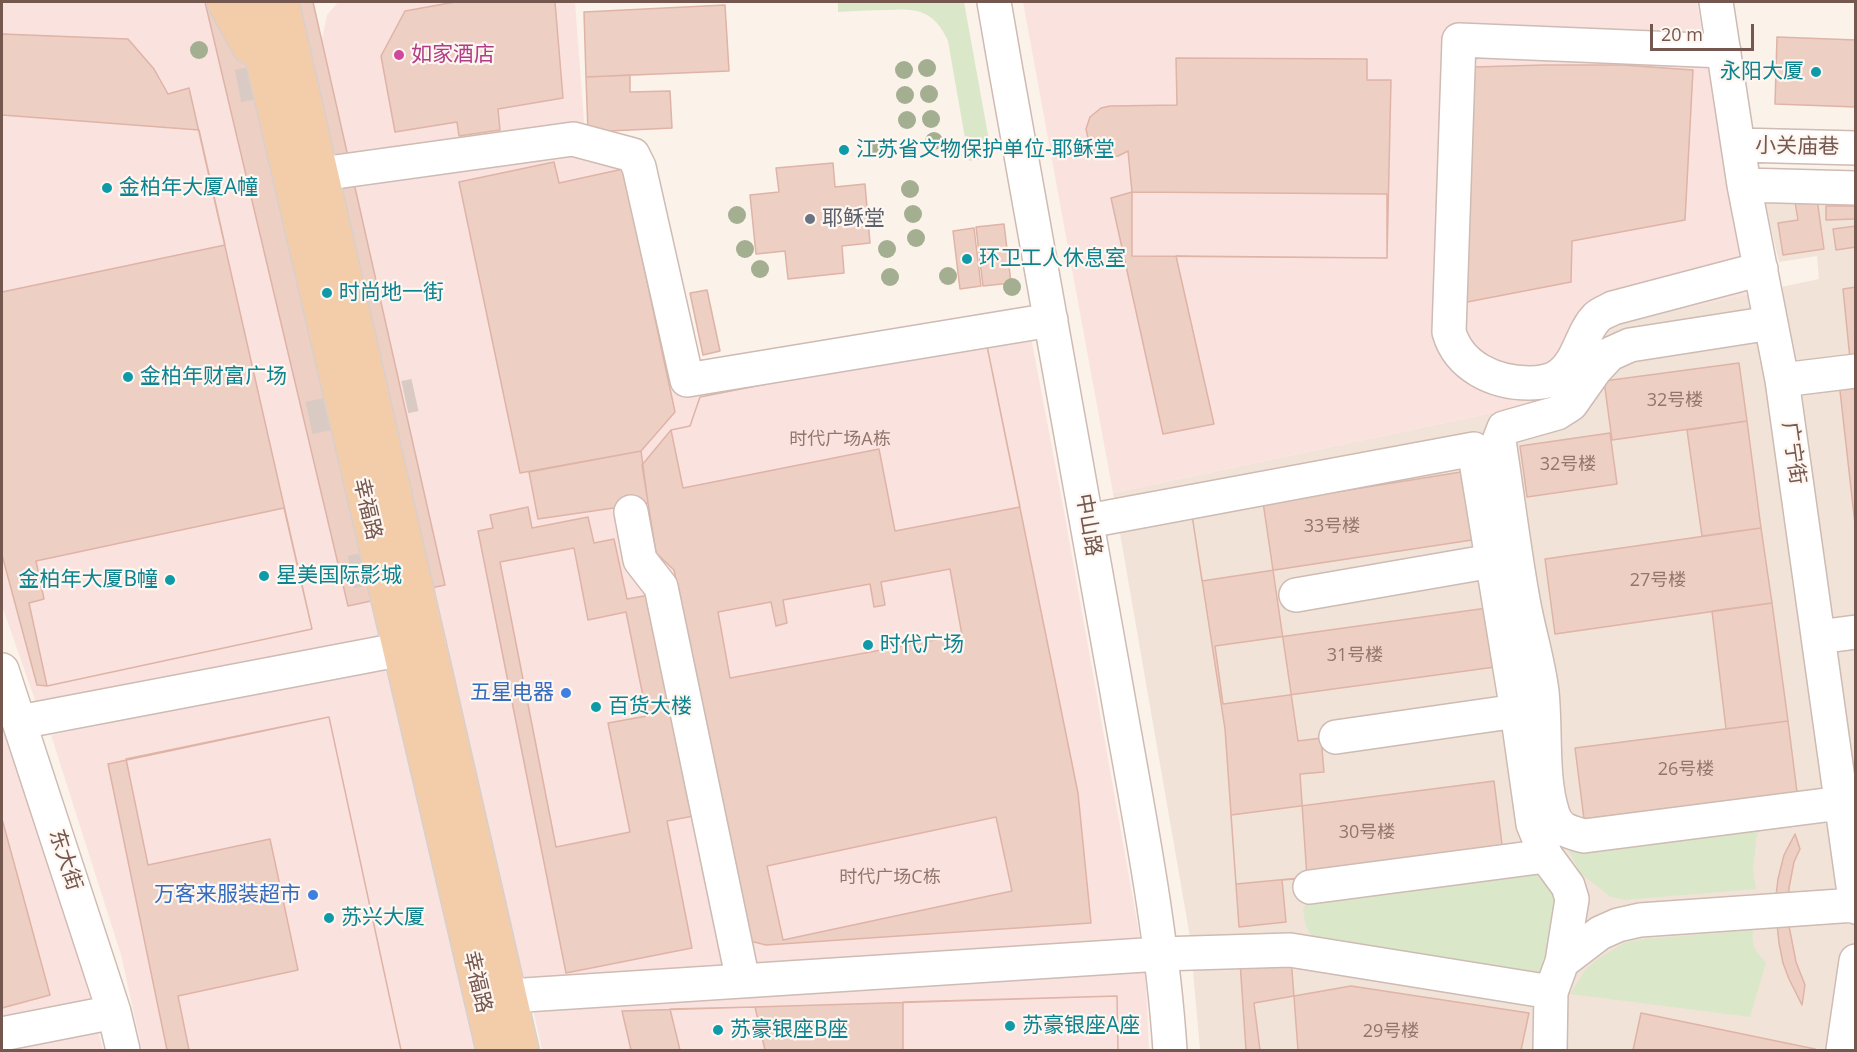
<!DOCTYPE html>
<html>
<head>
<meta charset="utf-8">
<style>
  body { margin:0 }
  #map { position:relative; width:1857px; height:1052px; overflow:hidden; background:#fbf2ea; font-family:"Open Sans",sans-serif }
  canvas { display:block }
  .frame { position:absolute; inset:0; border:3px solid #74574f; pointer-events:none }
  .scale { position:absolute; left:1650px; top:24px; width:104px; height:27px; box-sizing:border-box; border:3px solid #74574f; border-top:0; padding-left:8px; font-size:18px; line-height:21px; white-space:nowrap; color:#74574f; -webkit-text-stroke:4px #fef6f0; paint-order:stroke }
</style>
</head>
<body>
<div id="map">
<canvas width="1857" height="1052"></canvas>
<div class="frame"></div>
<div class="scale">20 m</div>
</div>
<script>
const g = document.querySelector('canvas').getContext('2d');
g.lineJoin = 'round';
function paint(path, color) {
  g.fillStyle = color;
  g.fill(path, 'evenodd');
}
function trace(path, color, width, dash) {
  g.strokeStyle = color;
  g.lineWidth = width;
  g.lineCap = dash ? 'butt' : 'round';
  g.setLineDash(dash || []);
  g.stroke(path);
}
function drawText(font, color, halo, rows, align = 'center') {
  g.font = font + ' "Open Sans","Noto Sans SC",sans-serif';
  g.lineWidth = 4.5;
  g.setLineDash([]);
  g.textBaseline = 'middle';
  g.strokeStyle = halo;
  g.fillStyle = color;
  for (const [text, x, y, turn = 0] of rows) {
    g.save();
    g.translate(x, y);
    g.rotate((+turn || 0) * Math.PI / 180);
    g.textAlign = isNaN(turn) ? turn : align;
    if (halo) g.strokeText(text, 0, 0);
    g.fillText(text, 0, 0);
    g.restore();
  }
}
const residential = new Path2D(`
  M1763,194h92v856h-655l-10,-113 -77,-444 449,-95 46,-74 211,-45 -2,-23 -38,6z`);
const commercial = new Path2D(`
  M2,2h209l179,637 -354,64 -34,-97z
  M338,2h237l12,160 66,-5 53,227 324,-52 34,179 77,433 -627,38 -195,-929 8,-38z
  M1023,2h674l49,293 -138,29 -46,74 -449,95z
  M393,658l92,392h-343l-21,-95 -70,-220z
  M2,727l65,191 23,79 13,53h-101z
  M1145,965l4,85h-607l-10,-45z`);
const green = new Path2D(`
  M838,2h126l28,155 -23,4 -21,-120c-14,-31 -31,-33 -62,-31 -16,0 -32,1 -48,2z
  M1770,819l-13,15 -4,36 3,19 -131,11 -14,-3 -31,-24 -13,-26z
  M1547,867l17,37 -16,65 -10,7 -211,-27c-19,-16 -21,-16 -24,-41l4,-5z
  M1753,930c-2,16 3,21 13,33l-16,54 -180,-23 15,-24 14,-12 25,-15 19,-4z`);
const building = new Path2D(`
  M205,2h108l132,583 -97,21z
  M455,2h100l8,96 -65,11 2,21 -41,6 -2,-14 -62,10 -14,-76 24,-45z
  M725,5l4,66 -143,6 -2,-65z
  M2,34l126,5 26,30 14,25 21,-6 123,541 -265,57 -10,-1 -35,-130z
  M1777,37l79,3v67l-81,-3z
  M1176,58l191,1v21h24l-4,178 -211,-2 38,168 -51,10 -52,-236 21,-6 -4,-41 -10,5 -12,1 -11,-5 -6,-9 -3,-14 4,-12 11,-9 9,-2 67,-1z
  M1544,65h79l70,5 -8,150 -113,21 -1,41 -109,21 11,-236z
  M630,75v17l40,-1 2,37 -84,4 -2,-55z
  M2,115l197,15 26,115 -223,47z
  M554,162l5,21 64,-14 52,243 -34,39 -121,22 -61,-291z
  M833,163l2,24 30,-3 5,59 -28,3 2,27 -56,6 -3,-28 -29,3 -6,-59 29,-3 -3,-24z
  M1132,192l255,2v64l-255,-2z
  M1817,199l7,50 -41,6 -5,-32 20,-3 -3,-18z
  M1826,206h30v13l-30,1z
  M1004,224l7,59 -28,3 -7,-59z
  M1856,226v21l-20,3 -3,-21z
  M974,228l7,58 -21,3 -7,-58z
  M1856,287v71l-6,1 -7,-70z
  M707,290l13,61 -17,4 -13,-62z
  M986,341l92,452 13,130 -325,22 -16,-4 -76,-371 -18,-17 -14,-88 29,-35 19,-4 10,-29z
  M986,341l34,166 -125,24 -16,-82 -196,39 -12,-58 19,-4 10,-29z
  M1739,363l8,58 -135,19 -8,-59z
  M1856,380v153l-17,-151z
  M1747,421l14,107 -59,8 -15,-106z
  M1610,433l7,51 -90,13 -7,-51z
  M641,451l7,52 -110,16 -9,-47z
  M1461,472l11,68 -270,41 -10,-66z
  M1263,502l35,239 23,-3 3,34 -24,2 7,104 -25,2 4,42 -47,5 -14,-198 -33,-214z
  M528,507l4,21 56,-11 6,26 20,-4 13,60 28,-5 44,221 -32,6 25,127 -126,25 -88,-442 15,-3 -3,-13z
  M284,508l28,121 -265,57 -18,-83 15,-4 -8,-38z
  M1761,528l11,75 -217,31 -10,-75z
  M574,548l14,72 38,-8 21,104 -39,7 22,109 -74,15 -56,-285z
  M950,569l12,66 -232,43 -12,-66 53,-10 5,24 11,-3 -4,-23 87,-16 4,23 11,-2 -4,-23z
  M1772,603l16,118 -62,8 -14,-118z
  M1487,608l8,59 -272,37 -8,-58z
  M329,717l72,333h-212l-11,-54 120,-26 -28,-131 -122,26 -22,-106z
  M329,717l72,333h-234l-59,-286z
  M1788,721l9,71 -213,27 -9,-71z
  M1494,781l9,71 -150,21 -117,11 -5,-69z
  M996,817l16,74 -229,49 -16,-74z
  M2,819l48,176 -48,13z
  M1795,834l5,15 -6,13 -5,26 -1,33 8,41 9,23 -3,20 -13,-26 -6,-16 -4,-20 -4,-39 3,-25 6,-24z
  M1291,957l7,93h-52l-6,-88z
  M1351,986l178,27 -8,37h-261l-6,-47z
  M1117,996l1,54h-487l-9,-39z
  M1117,996l1,54h-215v-48z
  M755,1007l10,43h-85l-10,-41z
  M1641,1013l174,36v1h-182z`);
const minorTunnel = new Path2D(`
  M238,86l46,-9
  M309,418l106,-23
  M351,572l40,-8 -3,-16`);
const minor = new Path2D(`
  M994,2c39,228 83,455 122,684 21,120 46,242 54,364
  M1716,2l28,183 38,195 74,527
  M1724,51l-265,-11 -10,292c10,35 46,51 80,51 10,0 23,-2 31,-8 19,-14 21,-42 37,-58 4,-4 11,-6 16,-9l148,-39
  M1739,145l117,3
  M321,174l252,-35 60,16 6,12 48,213 364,-60
  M1744,185l112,3
  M1771,323l-141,22 -20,9 -15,16 -24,34 -14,9 -53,15 -5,13c8,51 14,102 23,153 5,32 16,65 20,98 4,37 -1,87 11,122 5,16 17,18 31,22l257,-33
  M1782,380l74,-9
  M631,512l9,48 21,27 82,394
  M1088,521l386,-72 43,262 16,113 13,32 22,30 4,13 -10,63
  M1296,595l196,-34
  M1818,637l38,-5
  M2,670l112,342 9,38
  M20,722l409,-78
  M1336,737l181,-26
  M1310,887l236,-31
  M509,996l651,-42 130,-4 261,42
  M2,1034l112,-22
  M1550,1050l1,-58 11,-30 38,-29 18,-8 22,-5 215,-15
  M1843,1050l13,-89`);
const major = new Path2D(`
  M224,2l25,45
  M249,2l244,1048
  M282,2l240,1048`);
const trees = [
  [199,50],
  [927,68],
  [904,70],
  [929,94],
  [905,95],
  [931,119],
  [907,120],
  [934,141],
  [876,148],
  [910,189],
  [913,214],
  [737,215],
  [916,238],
  [745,249],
  [887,249],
  [760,269],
  [948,276],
  [890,277],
  [1012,287]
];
const markers = [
  [399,55,6,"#d1479c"],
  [1816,72,6,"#0f9aa8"],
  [844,150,6,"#0f9aa8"],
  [107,188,6,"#0f9aa8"],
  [810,219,6,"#6b7280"],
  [967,259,6,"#0f9aa8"],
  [327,293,6,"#0f9aa8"],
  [128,377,6,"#0f9aa8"],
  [264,576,6,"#0f9aa8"],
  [170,580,6,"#0f9aa8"],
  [868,645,6,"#0f9aa8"],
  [566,693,6,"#3f7fe0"],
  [596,707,6,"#0f9aa8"],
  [313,895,6,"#3f7fe0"],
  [329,918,6,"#0f9aa8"],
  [1010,1026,6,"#0f9aa8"],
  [718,1030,6,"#0f9aa8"]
];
const numberNames = [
  ["32号楼",1675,401],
  ["时代广场A栋",840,440],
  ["32号楼",1568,465],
  ["33号楼",1332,527],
  ["27号楼",1658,581],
  ["31号楼",1355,656],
  ["26号楼",1686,770],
  ["30号楼",1367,833],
  ["时代广场C栋",890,878],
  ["29号楼",1391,1032]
];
const hotelNames = [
  ["如家酒店",411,55]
];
const cultureNames = [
  ["永阳大厦",1804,72,"right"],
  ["江苏省文物保护单位-耶稣堂",856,150],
  ["金柏年大厦A幢",119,188],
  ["环卫工人休息室",979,259],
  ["时尚地一街",339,293],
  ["金柏年财富广场",140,377],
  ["星美国际影城",276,576],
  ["金柏年大厦B幢",158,580,"right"],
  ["时代广场",880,645],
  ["百货大楼",608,707],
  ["苏兴大厦",341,918],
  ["苏豪银座A座",1022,1026],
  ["苏豪银座B座",730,1030]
];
const streetNames = [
  ["小关庙巷",1797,147,1],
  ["广宁街",1793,453,82],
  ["幸福路",367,509,77],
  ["中山路",1088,525,80],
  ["东大街",65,860,72],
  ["幸福路",477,982,77]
];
const worshipNames = [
  ["耶稣堂",822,219]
];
const shopNames = [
  ["五星电器",554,693],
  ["万客来服装超市",301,895]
];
paint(residential, '#f2e3d9');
paint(commercial, '#fae3df');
paint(green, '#dae8c9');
paint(building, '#eecfc4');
trace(building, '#dfb3a6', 1.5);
trace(minorTunnel, '#d9cbc3', 33, [33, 16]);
trace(minor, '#cebbb3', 36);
trace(major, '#d8d0ce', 36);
trace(minor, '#fff', 33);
trace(major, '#f3cda9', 33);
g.fillStyle = '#a4af91';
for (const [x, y] of trees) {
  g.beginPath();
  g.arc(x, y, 9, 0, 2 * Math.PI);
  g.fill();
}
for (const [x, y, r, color] of markers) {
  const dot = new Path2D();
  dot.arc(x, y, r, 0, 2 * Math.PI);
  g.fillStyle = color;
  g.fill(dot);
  trace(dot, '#fef6f0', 2);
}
drawText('18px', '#92756c', null, numberNames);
drawText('21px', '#b23c85', '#fef6f0', hotelNames, 'left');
drawText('21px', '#0d838f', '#fef6f0', cultureNames, 'left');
drawText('21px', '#74574f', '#fef6f0', streetNames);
drawText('21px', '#5b616d', '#fef6f0', worshipNames, 'left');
drawText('21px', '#366cbe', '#fef6f0', shopNames, 'right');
</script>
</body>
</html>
